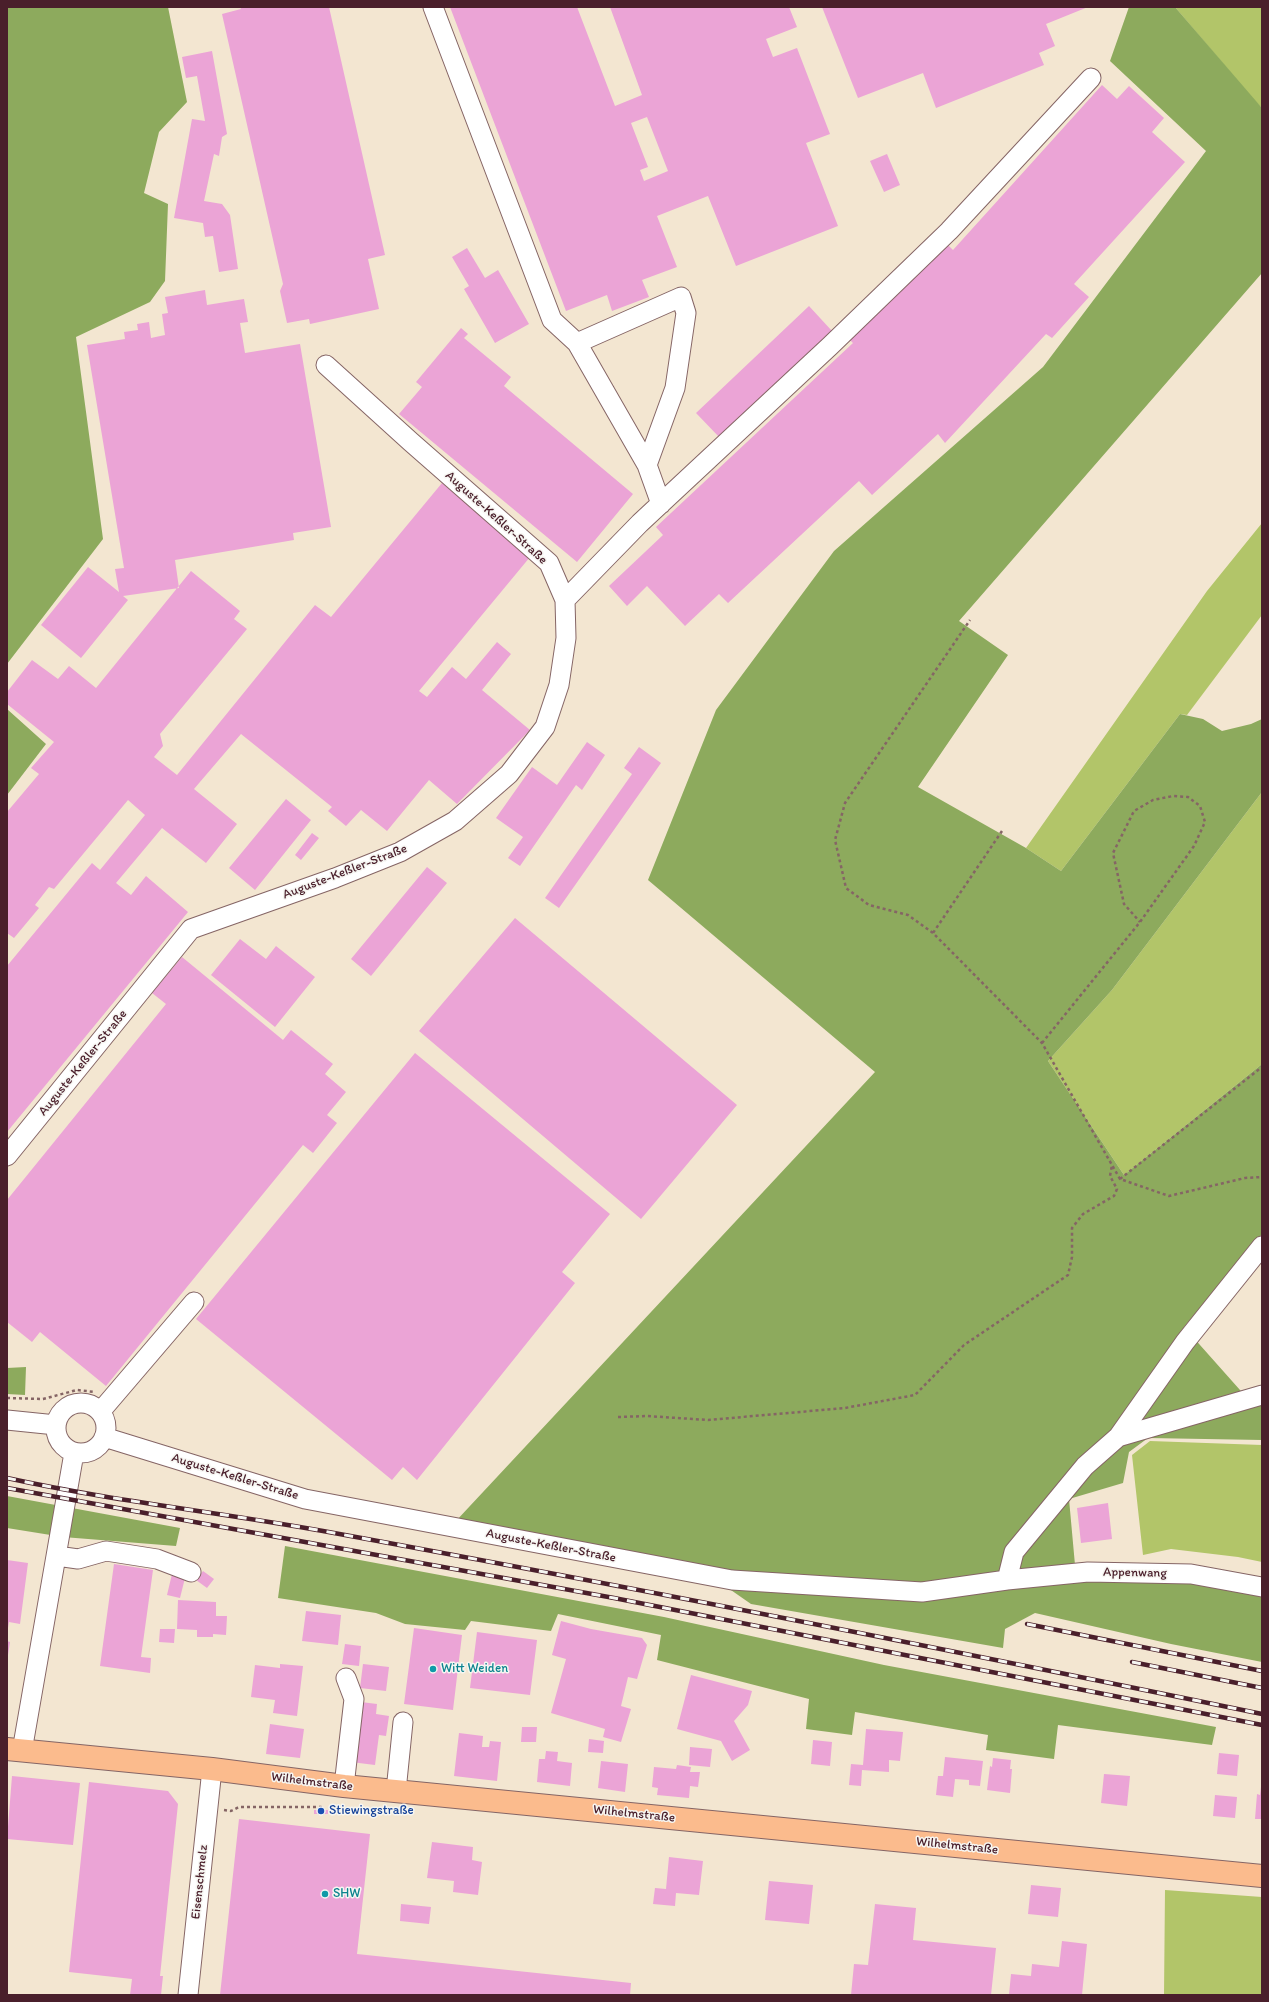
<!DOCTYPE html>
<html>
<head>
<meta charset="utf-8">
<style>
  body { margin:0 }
  #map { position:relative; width:1269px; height:2002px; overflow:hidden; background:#f3e6d1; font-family:Itim,sans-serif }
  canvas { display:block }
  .frame { position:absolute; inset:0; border:8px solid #4a1f2b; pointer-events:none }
</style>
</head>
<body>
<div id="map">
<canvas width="1269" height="2002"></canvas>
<div class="frame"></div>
</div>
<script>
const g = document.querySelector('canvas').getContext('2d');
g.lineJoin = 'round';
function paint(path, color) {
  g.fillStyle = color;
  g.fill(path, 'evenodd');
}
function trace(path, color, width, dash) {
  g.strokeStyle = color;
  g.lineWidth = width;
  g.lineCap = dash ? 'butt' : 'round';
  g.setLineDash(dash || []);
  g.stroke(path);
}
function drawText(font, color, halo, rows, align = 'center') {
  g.font = font + ' Itim,sans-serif';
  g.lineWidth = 3;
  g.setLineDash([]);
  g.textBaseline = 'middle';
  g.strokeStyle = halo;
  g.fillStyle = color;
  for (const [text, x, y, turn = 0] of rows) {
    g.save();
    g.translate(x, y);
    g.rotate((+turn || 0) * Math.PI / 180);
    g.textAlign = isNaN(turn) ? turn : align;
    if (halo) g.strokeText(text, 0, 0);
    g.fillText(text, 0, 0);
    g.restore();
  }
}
const green = new Path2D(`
  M1175,7h87v101l-9,-9z
  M1262,523v92l-75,100 -7,-1 -119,157 -35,-23 181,-257z
  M1262,792v272l-138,111 -76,-114 64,-71z
  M1150,1441l112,4v117l-24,-5 -67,-8 -28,6 -11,-100z
  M1165,1890l97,7v98h-98z`);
const forest = new Path2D(`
  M7,7h161l19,95 -28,30 -15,61 24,11 -3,77 -15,21 -74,35 27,202 -96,125z
  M1129,7h46l87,101v165l-303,348 49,34 -90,132 108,61 35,23 119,-157 23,5 19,12 29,-7 11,-5v73l-150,198 -64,71 76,114 138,-111v170l-78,93 64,72 14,-4v45l-114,-2 -19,14 -6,31 -54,16 6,66 -151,19 -192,-13 -277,-49 420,-450 -227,-192 68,-170 118,-159 209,-184 163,-216 -96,-90z
  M7,709l39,35 -39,51z
  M26,1367l-1,28 -18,-1v-26z
  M7,1496l173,32 -4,18 -113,-9 -56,-9z
  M285,1546l379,71 220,48 332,62 -4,18 -154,-20 -4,34 -68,-9 2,-15 -133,-23 -3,23 -46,-6 3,-30 -152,-39 4,-25 -103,-21 -7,17 -80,-10 -6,9 -60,-6 -29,-11 -98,-15z
  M1085,1579l109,2 68,13v68l-91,-18 -136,-31 -30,16 -2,19 -252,-44 -23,-16 179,13 102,-14z`);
const building = new Path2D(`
  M240,7h89l56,248 -17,4 11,50 -69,15 -1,-5 -22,4 -7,-32 3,-7 -61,-270 19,-5z
  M450,7h127l38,99 27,-11 -32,-88h179l8,20 -31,12 7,18 24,-9 33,86 -24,9 32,83 -102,40 -28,-70 -51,20 20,51 -35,13 7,17 -37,14 -5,-16 -41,16zM647,117l21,54 -24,10 -4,-11 8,-3 -17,-44z
  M822,7h266l-42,17 9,22 -16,7 5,12 -108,43 -13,-35 -65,25z
  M212,51l15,83 -5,3 -3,19 -5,-2 -10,47 18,3 8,11 8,54 -19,3 -6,-36 -8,1 -2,-14 -29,-5 18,-99 13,2 -8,-45 -11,2 -4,-21z
  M1102,85l15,14 12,-13 35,32 -12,14 33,30 -111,122 15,13 -37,41 -6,-4 -101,109 -7,-9 -66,61 -13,-14 -131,122 -9,-9 -34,32 -38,-40 -20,20 -18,-20 54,-51 -7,-8 197,-184 -5,-5 99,-94 6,6z
  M887,154l13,31 -16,7 -14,-31z
  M467,248l18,30 13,-8 31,54 -34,19 -31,-54 5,-3 -17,-29z
  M205,290l2,15 37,-6 4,23 -8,1 5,30 55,-9 31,183 -38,6 1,7 -119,20 4,28 -56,8 5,4 -47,58 -40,-33 47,-58 31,25 -4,-23 9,-1 -37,-223 38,-6 -1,-7 14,-2 -1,-6 12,-2 2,16 14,-3 -3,-21 6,-1 -3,-16z
  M809,306l23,25 -112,107 -24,-25z
  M461,328l7,6 -4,4 47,39 -7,9 129,108 -56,68 -178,-148 23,-27 -6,-5z
  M442,483l88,74 -111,134 8,6 25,-30 14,12 31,-37 14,12 -29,36 48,40 -73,74 -28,-24 -42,51 -26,-21 -15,16 -18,-15 4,-4 -91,-73 -47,55 43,35 -31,39 -44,-35 -46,55 15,12 15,-19 42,36 -181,220v-166l85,-103 8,7 45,-55 -17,-15 -74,89 -5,-2 -14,18 4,3 -25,30 -7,-5v-121l32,-38 -8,-6 23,-26 -47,-38v-12l25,-32 26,19 11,-13 27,22 95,-117 49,40 -6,8 13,10 -87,105 3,12 -9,11 23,18 138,-170 16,12z
  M587,742l18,13 -23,35 -6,-5 -56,81 -12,-8 15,-21 -27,-19 36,-51 25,18z
  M639,747l22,16 -102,145 -14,-10 87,-124 -8,-6z
  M286,799l25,21 -56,70 -26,-22z
  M312,833l7,5 -18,22 -6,-5z
  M427,867l20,16 -76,93 -20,-17z
  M515,918l222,187 -96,114 -222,-188z
  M240,939l26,20 10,-13 39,31 -40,50 -64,-52z
  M182,957l101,83 8,-10 42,34 -8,10 21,18 -19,23 10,8 -24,30 -10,-8 -197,241 -66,-54 -8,10 -25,-20v-122l159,-196 -14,-11z
  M415,1053l195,161 -48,58 13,11 -158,197 -14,-13 -11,13 -196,-161z
  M1108,1503l4,36 -31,4 -4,-35z
  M7,1560l21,3 -8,61 -11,-2 -1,6z
  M114,1564l39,6 -12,87 10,1 -1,15 -50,-7z
  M203,1571l11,8 -7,9 -11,-8z
  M172,1574l13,4 -5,20 -13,-3z
  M178,1600l38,2v14h11l-1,19 -13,-1v3h-16v-7l-20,-1z
  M306,1611l35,4 -3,30 -36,-4z
  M561,1621l30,8 51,9 5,7 -10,34 -9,-2 -7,29 10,3 -10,33 -18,-5 2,-8 -54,-16 15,-54 -14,-4z
  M414,1628l48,7 -9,75 -49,-6z
  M160,1629h15l-1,14 -15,-1z
  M477,1632l60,8 -7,55 -60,-7z
  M7,1641l3,1 -2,13h-1z
  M345,1644l16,2 -2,20 -17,-2z
  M280,1664l23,2 -6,50 -24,-3 2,-13 -24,-3 4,-32 25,3z
  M363,1664l26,3 -3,24 -26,-3z
  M691,1675l61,16 -4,14 -14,16 16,29 -18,11 -11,-20 -44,-12z
  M361,1702l16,2 -1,10 13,2 -3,20 -7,-1 -4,30 -24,-3z
  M270,1724l34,5 -4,29 -34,-4z
  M522,1727h15l-1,15h-15z
  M866,1729l37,3 -3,29 -11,-1v12l-27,-2 -1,16 -12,-1 2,-21 12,1z
  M459,1733l24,3 -1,11h7l1,-6 11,1 -4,39 -43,-5z
  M589,1739l15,2 -1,12 -15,-1z
  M813,1740l19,2 -2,24 -19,-2z
  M690,1747l22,2 -2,18 -21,-2z
  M546,1751l12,1 -1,9 15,2 -2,23 -33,-4 2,-23h6z
  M1219,1753l20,2 -2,21 -20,-2z
  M945,1757l38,4 -3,25 -11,-1v-5l-14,-1 -2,18 -17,-2 2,-19h5z
  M993,1758l18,2 -1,9h2l-2,24 -23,-3 3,-24 2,1z
  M601,1761l27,3 -3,28 -27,-4z
  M677,1765l14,2 -1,5h10l-2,15 -8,-1 -1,12 -32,-3 1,-7 -6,-1 2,-20 22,2z
  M1104,1774l26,2 -3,30 -26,-3z
  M12,1776l68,7 -7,62 -66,-6z
  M89,1782l79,9 10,13 -18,172h3l-2,19h-31l2,-16 -63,-7z
  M1261,1787h1v32h-7l2,-25 3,1z
  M1215,1795l22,2 -2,21 -22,-2z
  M314,1810h14v4h-14z
  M239,1819l131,15 -13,120 274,29 -1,12h-410z
  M432,1842l41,5 -1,13 10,2 -4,33 -25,-3 1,-11 -27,-3z
  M669,1857l34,4 -4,34 -23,-2 -1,13 -22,-2 2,-16 11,1z
  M769,1881l44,4 -4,39 -44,-4z
  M1031,1885l30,3 -3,29 -30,-3z
  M401,1904l30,3 -2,17 -29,-3z
  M875,1904l41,4 -3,32 83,8 -5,47h-140l3,-31 14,1z
  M1062,1941l25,3 -5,51h-73l2,-21 20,2 1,-12 27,3z`);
const path = new Path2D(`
  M1002,831l-69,102 109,110 78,136 49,17 76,-18 17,-1
  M933,933l-25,-18 -39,-10 -23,-17 -11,-48 10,-37 125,-183
  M1042,1043l98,-121 54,-76 11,-24 -5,-16 -12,-9 -15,-1 -20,4 -19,11 -21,42 11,51 16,18
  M1120,1179l142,-112
  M7,1398l36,1 34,-9 18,2
  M618,1417l29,-1 61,4 137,-12 70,-13 49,-50 104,-70 4,-18v-29l11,-14 31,-18 3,-7 -7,-13 2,-11
  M224,1810l7,1 8,-4h82v4`);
const minor = new Path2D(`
  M433,7l119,313 25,23
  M647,465l28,-77 11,-75 -5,-16 -104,46 70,122 14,39
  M565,600l75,-77 190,-177 119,-115 142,-153
  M7,1156l184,-227 144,-51 65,-26 55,-31 54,-47 36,-47 14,-42 7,-47 -1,-38 -16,-37 -138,-121 -85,-77
  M56 1428a25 25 0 1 1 50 0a25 25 0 1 1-50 0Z
  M100,1412l94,-110
  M7,1420l49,5
  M104,1437l201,62 427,81 190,12 85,-12 81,-8 103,2 71,13
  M1118,1437l144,-42
  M57,1556l21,3 28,-8 51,8 34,13
  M1007,1580l7,-28 71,-86 33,-29 67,-95 77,-96
  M22,1751l52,-298
  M344,1786l10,-87 -8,-21
  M396,1791l7,-69
  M188,1995l24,-226`);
const major = new Path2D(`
  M7,1749l205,20 132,17 918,90`);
const rail = new Path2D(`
  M7,1478c105,23 211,34 316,53 314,57 627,119 939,183
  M7,1488l607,110 648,127
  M1027,1624l235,47
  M1132,1662l130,26`);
const markers = [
  [433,1669,4,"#0f9aa8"],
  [321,1811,4,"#1a4fb4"],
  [325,1894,4,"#0f9aa8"]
];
const streetNames = [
  ["Auguste-Keßler-Straße",496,518,42],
  ["Auguste-Keßler-Straße",345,872,-21],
  ["Auguste-Keßler-Straße",83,1063,-51],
  ["Auguste-Keßler-Straße",235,1477,17],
  ["Auguste-Keßler-Straße",551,1546,11],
  ["Appenwang",1135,1573,1],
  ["Wilhelmstraße",312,1782,7],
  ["Wilhelmstraße",634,1814,6],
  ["Wilhelmstraße",957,1846,6],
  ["Eisenschmelz",200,1882,-84]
];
const cultureNames = [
  ["Witt Weiden",441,1669],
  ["SHW",333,1894]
];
const transitNames = [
  ["Stiewingstraße",329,1811]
];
paint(green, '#b2c569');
paint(forest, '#8daa5d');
paint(building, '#eba4d6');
trace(minor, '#856565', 21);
trace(major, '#856565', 24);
trace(path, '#856565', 2.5, [3, 3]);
trace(minor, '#fff', 19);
trace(major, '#fbbb8d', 22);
trace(rail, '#4a1f2b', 4.5);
trace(rail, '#f6f6f2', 3, [9]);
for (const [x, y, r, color] of markers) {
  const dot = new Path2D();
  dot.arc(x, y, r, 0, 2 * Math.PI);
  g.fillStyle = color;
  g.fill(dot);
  trace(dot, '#f6f6f2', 1.5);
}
drawText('13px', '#4a1f2b', '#f6f6f2', streetNames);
drawText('13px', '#0d838f', '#f6f6f2', cultureNames, 'left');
drawText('13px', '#164399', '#f6f6f2', transitNames, 'left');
</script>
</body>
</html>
